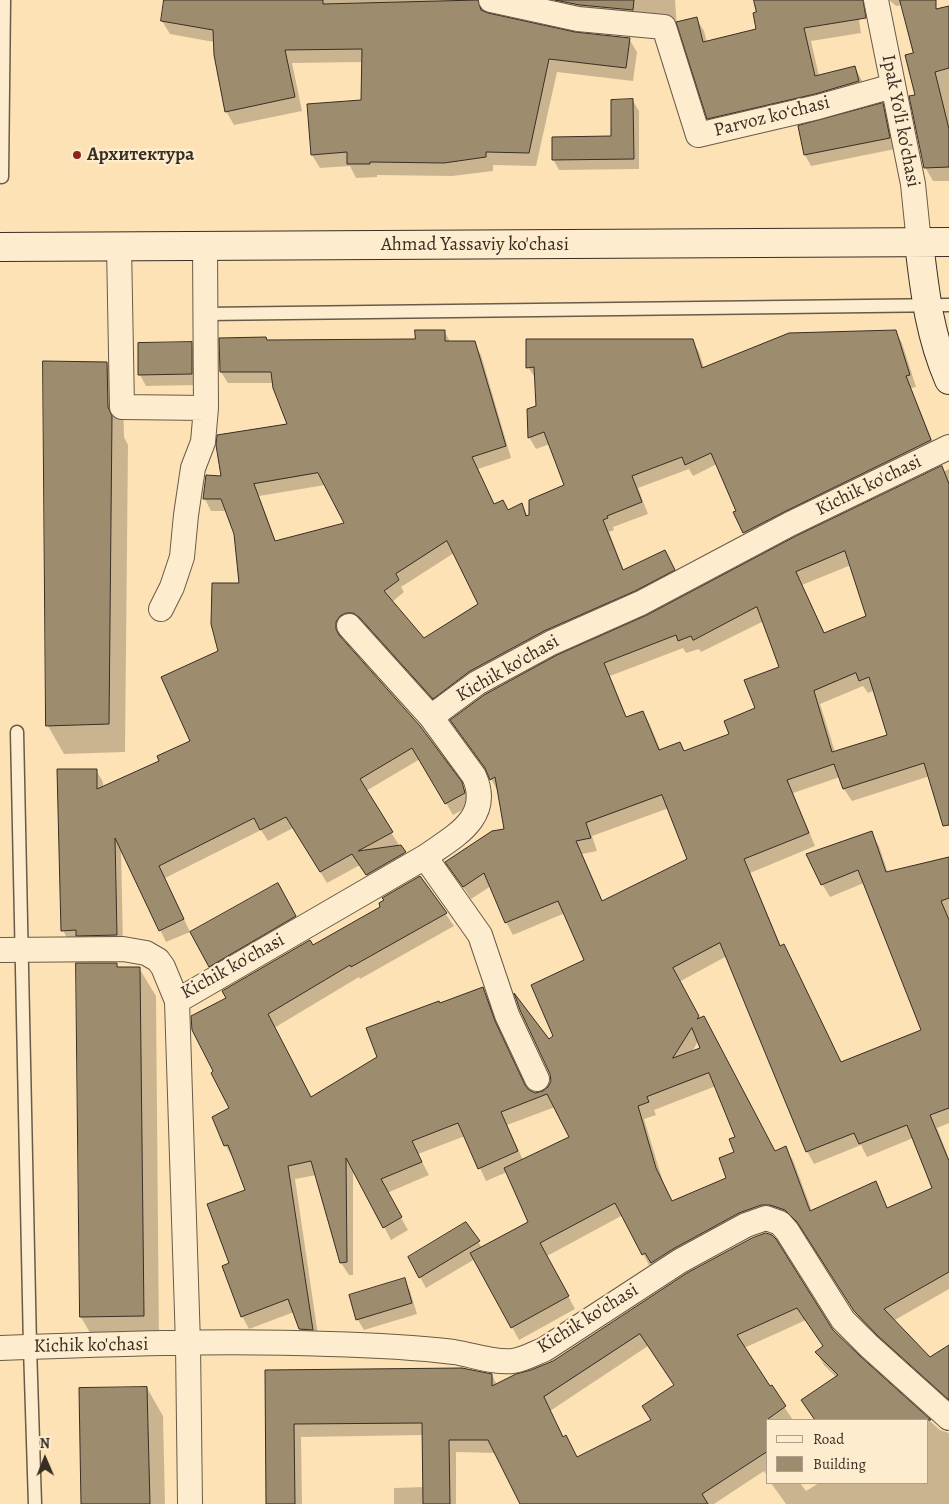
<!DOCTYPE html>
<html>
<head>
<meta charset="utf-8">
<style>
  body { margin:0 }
  #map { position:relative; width:949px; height:1504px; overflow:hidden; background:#fde2b5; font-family:Alegreya,serif }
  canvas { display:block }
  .legend { position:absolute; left:766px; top:1419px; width:162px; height:65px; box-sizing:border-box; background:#feeccf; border:1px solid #afa08b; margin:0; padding:6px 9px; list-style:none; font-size:15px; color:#382e24 }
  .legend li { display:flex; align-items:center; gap:10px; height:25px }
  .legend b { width:25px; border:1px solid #afa08b }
  .north { position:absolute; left:20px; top:1434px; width:50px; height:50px; -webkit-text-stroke:4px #feeccf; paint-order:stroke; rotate:359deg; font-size:14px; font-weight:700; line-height:20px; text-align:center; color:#382e24 }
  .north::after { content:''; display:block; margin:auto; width:18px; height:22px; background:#382e24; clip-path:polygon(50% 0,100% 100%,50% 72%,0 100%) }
</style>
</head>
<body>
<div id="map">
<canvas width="949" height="1504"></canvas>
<ul class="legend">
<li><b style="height:6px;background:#feeccf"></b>Road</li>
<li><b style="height:14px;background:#9e8c6f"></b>Building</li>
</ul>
<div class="north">N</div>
</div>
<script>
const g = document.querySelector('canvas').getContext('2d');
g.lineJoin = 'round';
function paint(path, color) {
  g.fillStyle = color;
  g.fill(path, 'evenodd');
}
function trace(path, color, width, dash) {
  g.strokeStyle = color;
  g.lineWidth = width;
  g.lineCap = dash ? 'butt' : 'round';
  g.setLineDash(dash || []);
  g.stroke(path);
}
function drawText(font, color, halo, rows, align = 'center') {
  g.font = font + ' Alegreya,serif';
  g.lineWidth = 4.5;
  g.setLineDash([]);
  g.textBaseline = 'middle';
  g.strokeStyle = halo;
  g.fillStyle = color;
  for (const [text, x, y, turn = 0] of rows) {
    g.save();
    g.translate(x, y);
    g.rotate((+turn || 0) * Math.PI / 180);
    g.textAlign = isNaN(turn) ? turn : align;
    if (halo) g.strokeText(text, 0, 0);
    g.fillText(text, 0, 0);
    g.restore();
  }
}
const shadow = new Path2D(`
  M165,0h331l-7,4 -4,9 90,21 54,5 8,13 -4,29 -76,-9 -21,94 -43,-1v6l-41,5 -75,-1v2l-21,1 -6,-12 -30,2 -8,-13 50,-54 1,-39 -71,1 10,48 -68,14 -8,-14 -12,-69 -44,-8 -8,-13z
  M504,0h171l2,28z
  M756,0h125l-11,11 -12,2 3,20 -50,8 8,35 36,-9 7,14 4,14 -150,37 -8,-14 -12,-100 8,13 3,12 51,-13z
  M886,0h42l3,11 18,-4v174h-16l-8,-14 -9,-71 -1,-42 -12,-49 -7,1 -7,-6z
  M633,101l6,10v58l-80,1 -6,-11 60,-22z
  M882,105l6,10 7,34 -84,17 -6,-11 -6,-28z
  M444,331l7,12h23l7,12 30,103 -33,11 16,36 14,6 14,-6 8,15 36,-35 -16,-41 -14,5 -7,-12 8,-30 -1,-28 -8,-12 164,-27 7,12 5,16 191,-37 7,12 14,44 -5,1 26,64 -186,92 -16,-31 3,-1 -21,-48 -24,12 -4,-7 -51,19 10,26 -35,13 1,3 -5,2 15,39 47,-8 9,19 -240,128 -73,-81 -6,-4 -19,9v6l118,143 8,12 3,10 -18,10 -33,-56 -54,32 45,74 -37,21 -14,-21 -33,18 -34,-55 -25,13 -7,-11 -96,48 25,54 -24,10 -45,-94 2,99 -54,-5 -6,-12 33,-160 7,12v6l58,-26 31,-21 48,-156 -4,-52 -9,-22h-16l-6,-12 18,-22 66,-52 -15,-42h-46l-7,-11 46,-31 149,-1zM325,485l21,39 -70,18 -17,-46zM454,553l25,51 -55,36 -32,-38 12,-10 -3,-5z
  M191,344l6,11 1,30 -52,1 -6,-11z
  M44,362l63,1 16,28 1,46 4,8 -3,307 -61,2 -16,-28z
  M949,469v346l-19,-39 -78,25 -8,-12 -4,-12 -47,16 22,53 -65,27 31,73 60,117 82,-32 -59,-148 -34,14 -8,-13 49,-51 8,13 9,27 61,-15v265l-12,5 12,31v130l-56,32 36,38 20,-12v57l-86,-80 -55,-87 -9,-10 -20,-9 -129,49 -27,-52 -76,41 28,53 -56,31 -44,-81 -49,29 -17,-31 57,-34 16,25 48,-26 -23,-50 -21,9 -21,-45 -47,18 11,21 -42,18 21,37 -17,10 -38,-71v106h-4l-8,-12 -25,-88 -21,4 24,163h-11l-8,-13 -6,-17 -45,17 -7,-13 -11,-52 16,-73 -13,-33h-1l-8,-13 6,-37 -16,-36 13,-73 84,-53 70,-39 38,-30 34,49 -94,53 -1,-2 -85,51 37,71 68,-42 61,-52 42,-17 8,13 11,34 26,55 8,4 9,-2 5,-4 3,-7 -3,-41 6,-3 31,-76 -21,-48 -52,22 -7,-13 -15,-36 -20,13 -24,-37 58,-32 -7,-38 -10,-19 -36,-53 195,-103zM851,565l16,52 -42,17 -23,-49zM764,621l17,47 -25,41 -25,25 -47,18 -23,-1 -11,-26 -7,-13 -16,6 -17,-42 73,-28 3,5 13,-4 2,3zM863,686l5,7 7,-3 14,46 -54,16 -15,-48zM669,808l20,52 -86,42 -21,-48 15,-3 -5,-15zM727,956l80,195 7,13 47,-19 6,12 46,-19 21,51 -46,20 -13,-26 -63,28 -19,-51 -8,-12 -10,4 -96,-170zM698,1041l3,7 -9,4zM716,1086l20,51v16l-8,26 -56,23 -9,-20 -19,-63 12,-4 -2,-5zM555,1107l16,30 -48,23 -16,-35z
  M278,885l27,47 -86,50 -9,-16z
  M116,964l3,4h20l17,28 3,348 -62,1 -16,-28z
  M752,1239l78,89 28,29 82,73 9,3v71h-163l-15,-21h29l6,8 13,-8h109v-63h-113l-12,-19 33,-24 -12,-12 -8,-13 8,-5 -18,-27 -62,28 49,72h-25v57l-4,-6 -50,33h-192l-26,-51 -40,-1v52h-62v-16l30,-1 -1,-52 -122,2 1,67h-34l-2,-133 226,4 5,10 56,-23zM648,1346l27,40 -23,35 -75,37 -13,-20 -14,-27z
  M404,1280l6,11 7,23 -53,16 -6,-10 -7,-25z
  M147,1388l16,28 2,88h-83z`);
const building = new Path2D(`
  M164,0h159v4l155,-4 3,10 7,3 87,19 55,6 -4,30 -77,-9 -20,94 -43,-1v5l-42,6 -74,-1v2h-23v-12l-36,3 -4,-51 54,-4 1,-51 -77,1 10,47 -70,15 -11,-57 -1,-25 -52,-9z
  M555,0h79l-1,10 -53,-5z
  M754,0h109l3,18 -62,10 11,48 40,-10 4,15 -44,13 -108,25 -31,-97 21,-5 6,25 53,-13 -3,-16 3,-1z
  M900,0h36v9l13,-3v62l-14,4 14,57v38l-25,1 -15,-72 6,-1 -10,-40 8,-2z
  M633,99l1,60 -82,1v-23l59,-1v-36z
  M883,103l7,35 -86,17 -6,-29z
  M415,330h30v11h30l31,105 -34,11 22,47 9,-4 5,10 14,-7 4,13 3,-1v-15l35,-15 -20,-53 -16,6 -1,-29 9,-3 -2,-39 -8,1v-29h167l9,29 87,-35 107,-3 14,45 -4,1 25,64 -147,72 -41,21 -10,-21 3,-1 -25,-58 -26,12 -3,-8 -50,19 10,26 -35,14 1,2 -5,2 20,50 42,-20 10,20 -40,21 -91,40 -74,40 -37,28 -74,-82 -6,-4h-7l-6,3 -4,6v7l3,6 81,91 42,56 3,11 -20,11 -33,-56 -52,31 33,53 -35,19 43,-6 5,7 -40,23 -14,-21 -32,18 -34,-55 -26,13 -6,-12 -95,48 25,53 -25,12 -44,-93 2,97 -41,1v-6l-15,1 -4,-162h40v20l62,-28 -2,-5 33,-15 -29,-64 57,-26 -7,-27 1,-41h27l-5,-49 -13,-35h-18l3,-24 15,1 -5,-31 1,-10 70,-11 -14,-36 -2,-16h-51l-1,-34 47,-1 1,3 148,-1zM318,473l26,50 -69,18 -21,-57zM447,541l31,63 -54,34 -40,-47 15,-11 -3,-6z
  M192,342v32l-54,1v-32z
  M43,361l64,1 1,45 4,9 -3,308 -63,2z
  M942,466l7,18v341l-6,1 -19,-63 -81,26 -9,-25 -47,16 22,53 -65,26 36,87 4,-2 57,118 80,-32 -63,-160 -37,15 -15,-31 66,-23 14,41 63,-15v41l-8,3 8,19v188l-19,7 19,46v111l-65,37 46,48 19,-12v55l-71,-64 -24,-25 -57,-89 -12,-12 -15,-5h-9l-22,8 -66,36 -22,14 -6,-10 -3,2 -27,-52 -75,40 29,53 -58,32 -41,-75 58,-31 -24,-54 65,-31 -22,-43 -46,18 17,39 -40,18 -20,-46 -46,18 10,21 -41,17 21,38 -19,11 -37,-70 1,104 -7,1 -29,-102 -23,5 25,164 -14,-1 -11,-30 -47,18 -19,-51 7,-3 -22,-59 38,-14 -17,-45 -4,1 -12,-29 17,-9 -18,-35 2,-2 -21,-41 -1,-14 35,-18 -4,-7 88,-51 3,5 67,-38 -1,-4 5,-3 -2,-2 38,-22 27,37 -96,54 -1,-2 -82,49 43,83 66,-40 -11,-29 73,-27 1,2 43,-16 12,34 30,64 4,5 6,3 8,-2 5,-4 3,-6 -1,-7 -30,-64 -6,-17 35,46 4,-3 -22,-51 53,-25 -26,-59 -53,22 -21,-50 -21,14 -18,-25 47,-31 12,-2 -9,-52 -5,3 -5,-12 -35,-48 34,-25 73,-40 90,-40 149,-79zM845,551l21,65 -42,17 -28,-61zM757,607l22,60 -35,13 11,28 -31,13 5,13 -45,17 -4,-9 -21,8 -16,-39 -17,6 -22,-54 72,-28 2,6 13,-5 2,4zM856,673l3,8 10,-4 18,58 -55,17 -18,-61zM662,795l25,64 -85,42 -26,-60 15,-3 -5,-15zM720,943l86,209 48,-19 5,11 48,-19 25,63 -45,20 -11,-27 -66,30 -24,-65 -11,5 -71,-135 -7,3 2,-3 -26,-48zM692,1028l8,20 -27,10zM709,1073l26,64 -6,2 5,13 -15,6 7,20 -54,23 -16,-33 -18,-62 11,-4 -2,-5z
  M278,883l18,33 -87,51 -19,-35z
  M76,963h41v4h23l4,349 -64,1z
  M466,1222l14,19 -61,37 -11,-21z
  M766,1233l6,2 4,4 57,91 27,26 71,64h-116l-14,-20 37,-25 -23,-23 8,-6 -26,-38 -60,27 33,51 2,-1 14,21 -18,13v32l-66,43 6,10h-188l-32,-64h-39l1,64h-27l-1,-81 -128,1 1,80h-29l-1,-134 197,-2 30,6v12l24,-12 15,-4 22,-9 134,-88 65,-35zM640,1334l34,51 -32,21 9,14 -74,37 -11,-22 -3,2 -19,-40z
  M405,1278l7,25 -56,17 -7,-25z
  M147,1387l3,117h-69l-2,-116z`);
const lane = new Path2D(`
  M2,177l2,-177
  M205,314l744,-9
  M17,732l13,615 5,157`);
const street = new Path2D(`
  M491,0l87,19 86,8 34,108 120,-28 75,-21
  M876,0l37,184 6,59
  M119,246l3,161 84,1 -1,-162
  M161,609l11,-22 10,-30 4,-42 7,-47 10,-26 3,-34
  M349,626l82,91
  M425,857l55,78 27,80 30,64
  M0,950l123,-1 23,4 12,7 5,7 14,34 248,-144c28,-20 68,-39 49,-81l-43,-59 46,-34 74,-40 90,-40 149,-79 159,-77
  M177,1001l11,343 2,160
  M0,1348c109,-4 220,-8 329,-4 42,1 83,3 125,8 19,3 39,11 59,9 12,-2 22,-8 32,-12l135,-88 66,-36 20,-7 14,5 7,8 56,89 26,26 80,72`);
const secondary = new Path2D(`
  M919,243c6,50 10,90 30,137
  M0,247l949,-5`);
const markers = [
  [77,155,5,"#8f2418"]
];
const streetNames = [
  ["Parvoz koʻchasi",772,117,-14],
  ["Ipak Yo'li ko'chasi",900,121,79],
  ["Ahmad Yassaviy ko'chasi",475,245],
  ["Kichik ko'chasi",869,486,-26],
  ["Kichik ko'chasi",508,669,-30],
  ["Kichik ko'chasi",233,967,-29],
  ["Kichik ko'chasi",588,1319,-32],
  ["Kichik ko'chasi",91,1346,-1]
];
const poiNames = [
  ["Архитектура",87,155]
];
paint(shadow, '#0003');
paint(building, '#9e8c6f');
trace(building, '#382e24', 1);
trace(lane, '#695b48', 15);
trace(street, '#695b48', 26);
trace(secondary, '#382e24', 30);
trace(lane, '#feeccf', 12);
trace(street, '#feeccf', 24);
trace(secondary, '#feeccf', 28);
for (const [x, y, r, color] of markers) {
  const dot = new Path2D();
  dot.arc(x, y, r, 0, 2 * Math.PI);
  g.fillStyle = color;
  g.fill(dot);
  trace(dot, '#feeccf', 2);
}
drawText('19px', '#382e24', '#feeccf', streetNames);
drawText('bold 19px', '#382e24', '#feeccf', poiNames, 'left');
</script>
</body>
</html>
